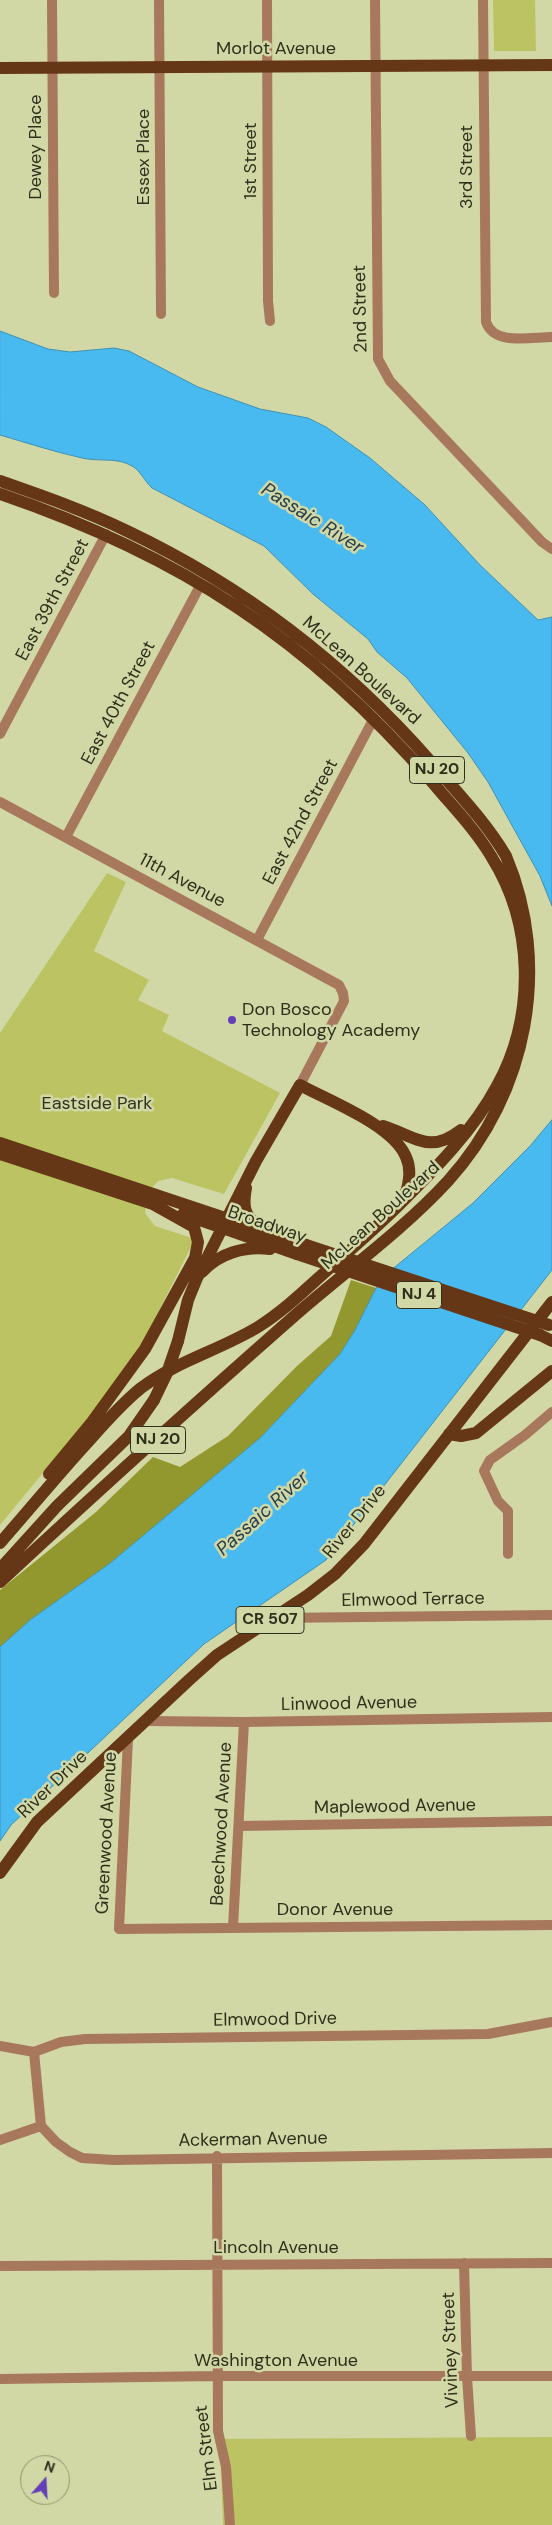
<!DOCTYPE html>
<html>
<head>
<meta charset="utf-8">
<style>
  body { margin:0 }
  #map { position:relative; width:552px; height:2525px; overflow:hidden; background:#d2d7a6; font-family:"DM Sans",sans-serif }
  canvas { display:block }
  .north { position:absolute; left:20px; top:2455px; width:50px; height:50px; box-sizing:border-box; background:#d2d7a6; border:1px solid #90946f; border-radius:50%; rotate:19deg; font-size:14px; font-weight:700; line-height:20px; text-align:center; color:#2e301c }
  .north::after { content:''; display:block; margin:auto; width:18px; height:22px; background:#643fb7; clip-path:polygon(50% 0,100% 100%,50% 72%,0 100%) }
</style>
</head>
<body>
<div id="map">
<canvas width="552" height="2525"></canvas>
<div class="north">N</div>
</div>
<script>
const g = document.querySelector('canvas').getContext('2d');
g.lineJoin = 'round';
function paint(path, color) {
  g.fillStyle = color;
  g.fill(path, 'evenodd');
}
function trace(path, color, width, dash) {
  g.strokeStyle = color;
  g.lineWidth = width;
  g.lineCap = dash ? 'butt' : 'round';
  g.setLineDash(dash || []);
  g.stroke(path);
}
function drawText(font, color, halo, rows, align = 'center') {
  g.font = font + ' "DM Sans",sans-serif';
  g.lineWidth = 5;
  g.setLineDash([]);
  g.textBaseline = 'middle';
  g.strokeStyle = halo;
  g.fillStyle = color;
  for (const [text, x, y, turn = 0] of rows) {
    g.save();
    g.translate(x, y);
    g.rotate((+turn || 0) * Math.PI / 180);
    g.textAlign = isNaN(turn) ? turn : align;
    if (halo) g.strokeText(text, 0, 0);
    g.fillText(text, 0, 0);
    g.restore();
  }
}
const green = new Path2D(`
  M493,0h42l1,51h-42z
  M107,873l19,9 -32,69 55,29 -11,20 31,15 -7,16 118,62 -56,101 -52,-16 -14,3 -10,11 -3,21 10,13 40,13 -50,99 -28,45 -117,142v-492z
  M552,2437v88h-329l-3,-86z`);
const forest = new Path2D(`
  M351,1280l25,8 -21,42 -15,24 -80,84 -151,126 -79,56 -30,27v-57l96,-78 57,-55 27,10 48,-31 69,-70 34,-30z`);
const water = new Path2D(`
  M0,331l48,18 22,3 44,-4 15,3 69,36 62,22 48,9 18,9 44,31 55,47 55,60 58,55 14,-3v289l-12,-30 -52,-94 -20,-29 -61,-75 -30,-26 -9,-13 -55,-45 -49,-48 -112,-58c-7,-6 -12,-18 -20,-22 -15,-9 -33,-4 -50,-8 -27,-6 -55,-15 -82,-23z
  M552,1120v150l-226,290 -122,84 -193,181 -11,16v-194l30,-27 79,-56 151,-126 80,-84 15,-24 21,-42 14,-17 83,-68 57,-57z`);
const minor = new Path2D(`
  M52,0l2,293
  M159,0l2,314
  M267,0l1,301 2,20
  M375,0l3,359 12,22 152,161 10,7
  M483,0l3,322c8,24 45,15 66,15
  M0,734l106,-200
  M0,802l339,183 4,8 1,8 -44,84
  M66,837l135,-253
  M257,940l117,-222
  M508,1554v-43l-10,-10 -14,-30 6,-11 35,-25 27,-23
  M273,1618l279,-3
  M146,1721l98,1 308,-5
  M128,1739l-9,190 433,-4
  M239,1826l313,-5
  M233,1927l11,-205
  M0,2046l34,6 27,-10 24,-3 403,-5 64,-12
  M34,2052l7,74 15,16 14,10 12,6 32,2 438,-7
  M0,2140l41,-14
  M217,2156l1,275 8,36 4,58
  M464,2263l3,114 4,59
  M0,2266l552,-3
  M0,2379l217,-3h335`);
const major = new Path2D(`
  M0,68l552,-3
  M0,481c43,15 86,30 127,50 116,55 219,134 304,231 26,30 55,60 75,94 46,109 22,237 -58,325 -47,51 -105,92 -156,137 -99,87 -196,175 -292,264
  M0,494c179,61 309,145 433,289 20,24 42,46 58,73 43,68 45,159 6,230 -24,45 -62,83 -98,119 -24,24 -50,46 -75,68 -21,19 -42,39 -66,54 -38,23 -81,34 -117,61 -20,16 -37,36 -54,55 -30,33 -58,67 -87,100
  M383,1126c32,10 46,29 78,4
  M0,1143l306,102
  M0,1154l159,52
  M246,1188c-3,16 -3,30 14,37
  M183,1214l114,40
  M202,1272c17,-19 43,-26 68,-23
  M540,1335l12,6
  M178,1341l10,-41 9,-22 59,-117 44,-76c29,16 93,40 106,72 6,13 3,28 -2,41
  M449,1434l12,2 15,-3 76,-62
  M49,1474l43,-52 53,-73 50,-91 3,-16 -4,-15 -43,-24
  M0,1569l57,-63 72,-70 25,-36
  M0,1873l37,-51 152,-142 28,-25 91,-60 27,-21 29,-30 188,-242`);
const majorBridge = new Path2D(`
  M306,1245l243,80
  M297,1254l243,81
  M154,1400l13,-27 11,-32`);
const markers = [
  [232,1020,5,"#643fb7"]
];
const shields = [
  [437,770,55],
  [419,1295,45],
  [158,1440,55],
  [270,1620,68]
];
const shieldNames = [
  ["NJ 20",437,770],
  ["NJ 4",419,1295],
  ["NJ 20",158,1440],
  ["CR 507",270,1620]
];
const streetNames = [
  ["Morlot Avenue",276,49],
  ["Dewey Place",36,147,-90],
  ["Essex Place",144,157,-90],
  ["1st Street",251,161,-90],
  ["3rd Street",467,167,-90],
  ["2nd Street",361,309,-91],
  ["East 39th Street",53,600,-62],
  ["McLean Boulevard",361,671,42],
  ["East 40th Street",119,703,-62],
  ["East 42nd Street",301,822,-62],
  ["11th Avenue",182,881,28],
  ["McLean Boulevard",381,1216,-42],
  ["Broadway",267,1225,19],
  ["River Drive",355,1522,-51],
  ["Elmwood Terrace",413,1600,-1],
  ["Linwood Avenue",349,1704,-1],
  ["River Drive",53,1785,-44],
  ["Maplewood Avenue",395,1807,-1],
  ["Beechwood Avenue",222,1824,-87],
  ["Greenwood Avenue",107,1833,-87],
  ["Donor Avenue",335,1910],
  ["Elmwood Drive",275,2020,-1],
  ["Ackerman Avenue",253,2140,-1],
  ["Lincoln Avenue",276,2248],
  ["Viviney Street",451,2350,-92],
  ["Washington Avenue",276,2361],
  ["Elm Street",207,2448,-97]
];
const poiNames = [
  ["Don Bosco",242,1010],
  ["Technology Academy",242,1031]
];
const parkNames = [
  ["Eastside Park",97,1104]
];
const waterNames = [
  ["Passaic River",312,519,32],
  ["Passaic River",263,1514,-42]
];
paint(green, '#bcc362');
paint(forest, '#92982d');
paint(water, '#48baf0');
trace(water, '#4091b0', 1);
trace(minor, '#a7785c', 10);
trace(major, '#663716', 12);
trace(majorBridge, '#663716', 12);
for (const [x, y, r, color] of markers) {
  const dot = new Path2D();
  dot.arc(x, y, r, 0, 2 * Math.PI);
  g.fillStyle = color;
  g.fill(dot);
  trace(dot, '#d2d7a6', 2);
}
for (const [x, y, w] of shields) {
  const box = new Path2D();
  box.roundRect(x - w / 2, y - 13.5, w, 27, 4);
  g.fillStyle = '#d2d7a6';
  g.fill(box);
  trace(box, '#2e301c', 1);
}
drawText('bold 16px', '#2e301c', null, shieldNames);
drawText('18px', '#2e301c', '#d2d7a6', streetNames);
drawText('18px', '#2e301c', '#d2d7a6', poiNames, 'left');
drawText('18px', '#31331c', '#d2d7a6', parkNames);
drawText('italic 19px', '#263f4c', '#d2d7a6', waterNames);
</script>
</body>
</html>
